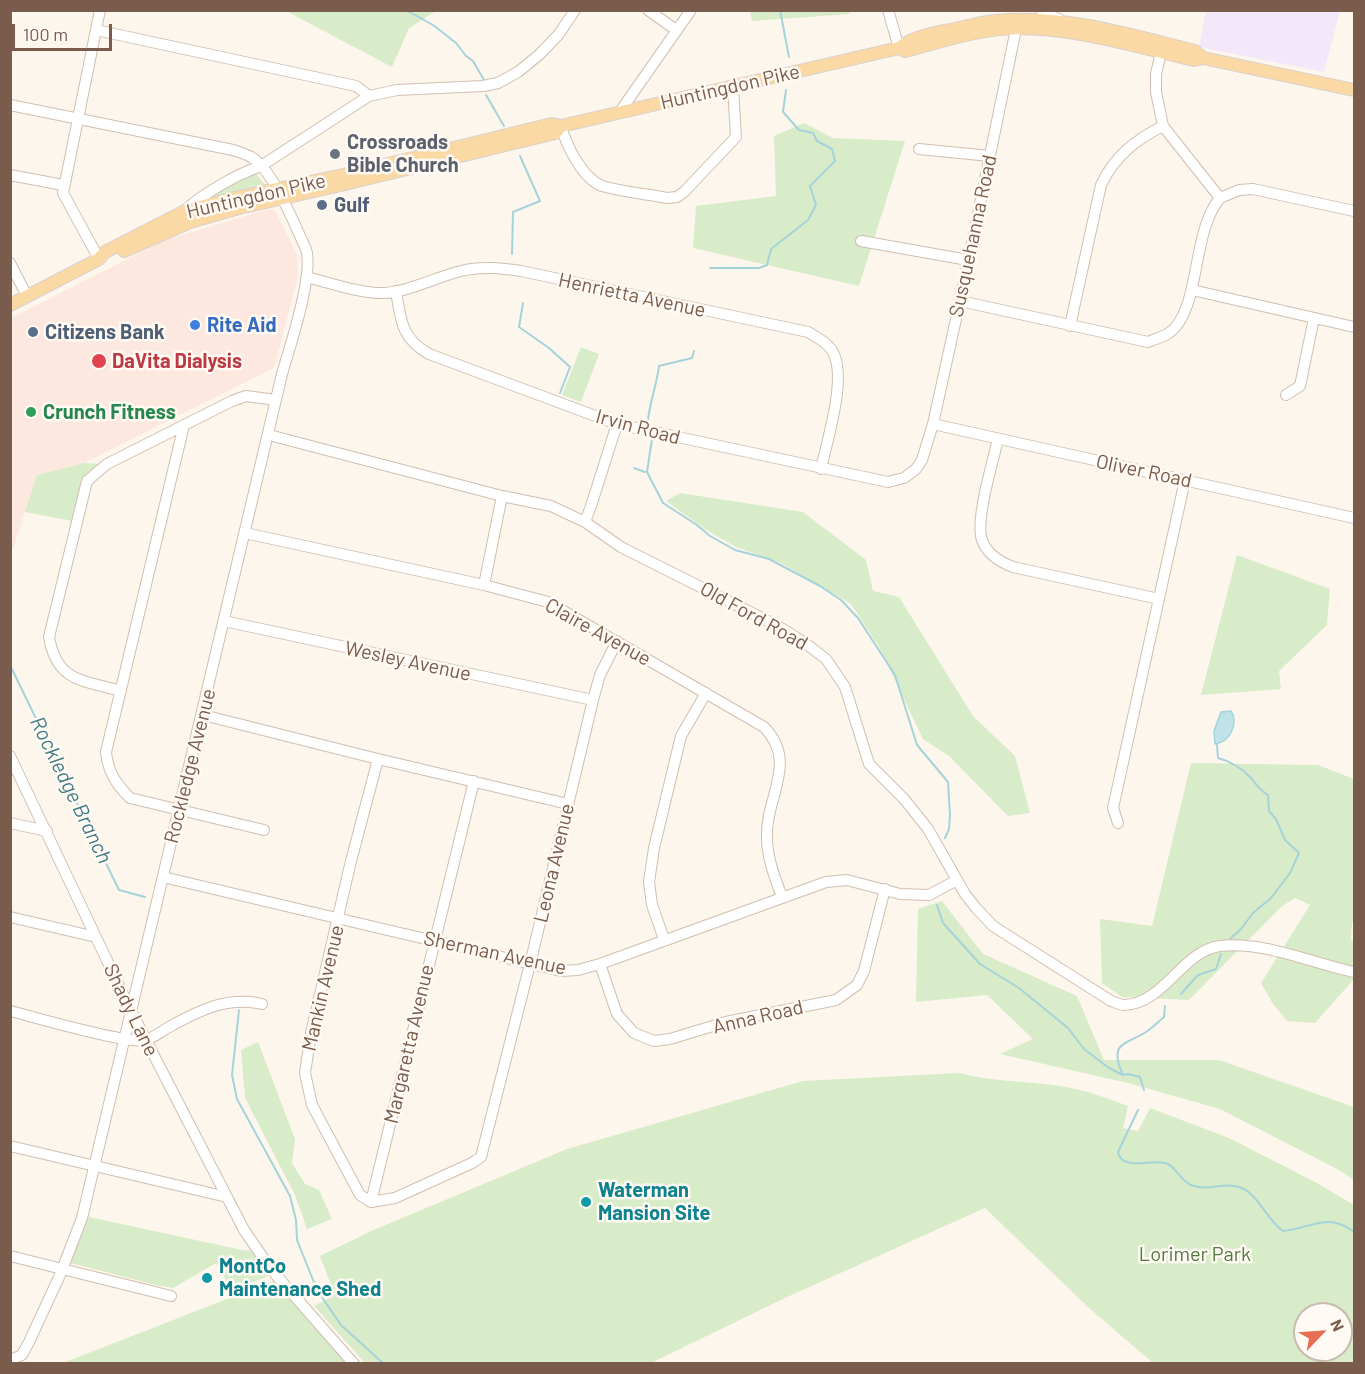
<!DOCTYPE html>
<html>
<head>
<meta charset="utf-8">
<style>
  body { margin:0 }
  #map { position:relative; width:1365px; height:1374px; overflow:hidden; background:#fdf6ec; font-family:Barlow,sans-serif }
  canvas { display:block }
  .frame { position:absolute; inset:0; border:12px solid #7a5c4d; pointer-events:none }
  .north { position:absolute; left:1293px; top:1302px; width:60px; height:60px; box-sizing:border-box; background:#fffaf3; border:2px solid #cabbb1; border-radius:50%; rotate:65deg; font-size:16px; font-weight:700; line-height:24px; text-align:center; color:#7a5c4d }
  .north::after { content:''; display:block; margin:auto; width:21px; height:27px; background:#e76f51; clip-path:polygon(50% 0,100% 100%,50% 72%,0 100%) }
  .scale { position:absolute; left:12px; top:24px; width:100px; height:27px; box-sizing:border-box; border:3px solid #7a5c4d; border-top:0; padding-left:8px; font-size:18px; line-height:21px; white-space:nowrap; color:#7a5c4d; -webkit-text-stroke:4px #fffaf3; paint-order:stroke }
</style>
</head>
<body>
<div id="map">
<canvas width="1365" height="1374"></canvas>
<div class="frame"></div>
<div class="north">N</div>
<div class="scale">100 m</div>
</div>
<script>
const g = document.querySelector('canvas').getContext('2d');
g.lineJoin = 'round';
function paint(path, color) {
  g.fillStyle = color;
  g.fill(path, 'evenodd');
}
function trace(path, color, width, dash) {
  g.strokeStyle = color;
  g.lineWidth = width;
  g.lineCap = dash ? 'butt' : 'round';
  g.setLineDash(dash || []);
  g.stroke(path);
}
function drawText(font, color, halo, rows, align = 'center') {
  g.font = font + ' Barlow,sans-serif';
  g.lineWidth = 5;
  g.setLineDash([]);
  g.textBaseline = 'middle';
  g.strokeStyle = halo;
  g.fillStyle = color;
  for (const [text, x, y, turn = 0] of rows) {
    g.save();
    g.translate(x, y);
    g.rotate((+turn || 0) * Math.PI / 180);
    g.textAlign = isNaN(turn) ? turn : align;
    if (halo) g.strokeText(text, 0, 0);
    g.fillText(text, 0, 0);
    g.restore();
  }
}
const commercial = new Path2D(`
  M269,209l6,1 22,44 1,22 -24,92 -190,95 -47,12 -23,71 -3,2v-230l154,-78z`);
const education = new Path2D(`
  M1206,11h134l-16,61 -125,-25z`);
const green = new Path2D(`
  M286,11h150l-27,17 -17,39z
  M750,11v-1l100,1 -1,3 -97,7z
  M804,123l29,15 72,3 -46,145 -166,-38 3,-42 80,-10 -2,-60z
  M254,171l11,14 -61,15v-1z
  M581,347l18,7 -18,48 -19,-7z
  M84,463l23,1 -10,7 -20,51 -52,-10 12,-37z
  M680,493l123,19 63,48 7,31 26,6 74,119 42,40 15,57 -22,3 -59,-60 -26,-17 -44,-92 -28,-43 -70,-41 -45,-16 -31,-18 -39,-28z
  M1237,555l93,34 -3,36 -48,46 2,18 -80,6z
  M1191,763l127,2 36,14v141l-2,2 -1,18 3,2v37l-39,44 -28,-2 -14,-17 -12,-21 49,-78 -15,-7 -13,8 -93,94 -67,-3 -20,-14 -2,-64 52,7z
  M942,901l41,53 94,42 27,64h115l135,47v73l-15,-10 -119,-61 -92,-26 -128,-29 33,-15 -46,-44 -71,7 2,-93z
  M258,1042l37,97 -3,24 13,21 14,6 13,29 -25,10 -12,-34 -50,-97 -4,-48z
  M960,1073c33,9 67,8 101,13 24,4 45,12 67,20l-5,22 15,3 12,-23 79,30 86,44 39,23v158h-201l-64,-55 -104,-100 -198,89 -136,66h-286l-51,-57 21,-11 -15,-39 51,-25 196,-82 236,-68zM1305,1314h36v36h-36z
  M89,1217l153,33 24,2 13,20 -47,18 -16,-27 -43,25 -17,-3 -86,-22z
  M274,1281l72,82h-283l210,-82z`);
const water = new Path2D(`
  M1231,711c8,12 -1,31 -16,33l-1,-13 7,-19z`);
const stream = new Path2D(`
  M406,10l27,15 23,18 10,13 7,5 11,19
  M780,10l9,47
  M486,95l18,31
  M512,254l1,-42 27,-11 -20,-45
  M710,268h49l8,-3 4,-16 37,-29 8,-15 -6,-19 25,-25 -3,-12 -15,-8 -4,-8 -14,-3 -16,-18 3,-22
  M523,303l-4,24 30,21 21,19 -10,26
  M648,420c2,-19 9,-36 11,-54l33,-8 2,-7
  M652,439l-5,33 16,31 34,22 13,11 25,14 34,9 51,27 21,14 17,18 37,57 22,70 31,37 2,33 -1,14 -4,9
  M634,468l11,4
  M10,665l109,225 26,7
  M1217,744l1,14c12,3 25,11 33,20 6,7 9,12 17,17l1,16 7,8 9,21 14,13 -9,20 -19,25 -18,15 -12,16 -11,10
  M937,905l6,18 37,41 39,24 49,40 16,21 25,19 14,7 5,-1 12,3 4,13
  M1181,994l17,-19 18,-6 5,-15
  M239,1010l-7,65 5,24 53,97 6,24 1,20 20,50 24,35 43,39
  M1122,1073c-13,-31 3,-28 24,-41 6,-4 12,-10 18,-15l1,-11
  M1138,1110l-20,42c4,21 37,5 50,12 9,5 13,17 23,21 17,7 34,-4 51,3 16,7 26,33 41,43 27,-2 45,-20 71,1`);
const minorTunnel = new Path2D(`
  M264,1259l12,16`);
const minor = new Path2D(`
  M648,10l28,20
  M888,10l11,38
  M1041,10l19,10
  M96,30l260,56 13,10
  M10,105l223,45c6,2 13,4 18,7 22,12 44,69 55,92 8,26 -16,97 -24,125l-200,844 -22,57 -31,67 -7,13 -12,5
  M619,113l72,-103
  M561,126c5,19 22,53 41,60 21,6 44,8 65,12l10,-1 7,-5 52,-55 -3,-50
  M919,149l71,7
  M10,175l53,10
  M1220,198l19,-8 14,-1 101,22
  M185,210c21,-18 50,-35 76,-44l108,-70 28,-6 86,-4 15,-3 20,-11 22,-18 19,-20 16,-24
  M861,241l107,19
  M99,259l-36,-66 37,-183
  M10,263l17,33
  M307,277c23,6 55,17 78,16 26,-2 51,-16 76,-22 20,-5 40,-3 60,0l287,61c8,5 17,9 23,17 18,24 -4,91 -10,120
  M1192,290l162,37
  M396,291c5,30 5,47 33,63l188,70 271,58 16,-4 12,-9 6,-9 11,-36 27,-123 56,-272
  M960,301l188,41c7,-3 15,-5 21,-9 32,-22 22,-101 51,-135l-57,-72 -7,-34v-18l5,-22 4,-7
  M1070,326l31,-141c13,-28 34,-45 62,-59
  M1286,395l14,-9 14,-68
  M933,424l421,94
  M184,425l-78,327c2,20 10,32 24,46l134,32
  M269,435l233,61 49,10 34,16 36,25 157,79 27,17 21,16 19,28 24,77 36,36 23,29 37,65 11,14 17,18 118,75c4,1 9,4 13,4 40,-1 58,-54 96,-59 45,-5 91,17 134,26
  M998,439c-5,23 -23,80 -16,101 5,14 18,22 31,27l146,32
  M585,522l6,-16 26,-82
  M245,533l239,52 64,17 216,125c35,36 1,70 3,111 0,20 8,40 15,59
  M484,585l18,-89
  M224,621l369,79
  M121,691c-37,-11 -64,-8 -72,-54l38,-156 20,-17 125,-63 14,-5 30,4
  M203,715l175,44 190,45
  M10,756l121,255 113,219 20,29
  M10,823l37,8
  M1118,823l-5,-15 72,-328
  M163,877l398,94 17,-1 22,-6 226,-82 21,-2 53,14 29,1 28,-15
  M10,917l86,20
  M664,939l-12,-34 -3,-23 5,-34 27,-112 25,-43
  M600,964l17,50 17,19 20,8 16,-2 56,-17 110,-22 21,-15 7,-14 21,-82
  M10,1011c24,6 120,34 136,29 9,-3 17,-10 25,-14 29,-16 57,-30 91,-22
  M10,1146l217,51
  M371,1202l24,-4 77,-35 9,-6 51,-201 61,-256 7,-25 17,-34
  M371,1202l-11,-7 -48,-90 -7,-32 6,-40 40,-172 27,-102
  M371,1202l103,-421
  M10,1256l161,40
  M276,1275l78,89`);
const major = new Path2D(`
  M899,48l6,3c31,-8 63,-19 94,-22 66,-5 131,16 195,31l9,-2 151,32
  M124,251l66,-29 49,-14 106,-24 210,-51 6,-7
  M10,305l89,-46 6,-7 80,-41 49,-13 109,-23 209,-51 9,2 338,-78c13,-11 35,-15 52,-18 15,-3 30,-8 45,-9 67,-7 134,14 199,30l8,7`);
const markers = [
  [335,154,6,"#6b7280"],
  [322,205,6,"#5c6f8a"],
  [195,325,6,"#3f7fe0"],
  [33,332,6,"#5c6f8a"],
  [99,361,8,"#e0444e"],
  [31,412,6,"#2e9e5b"],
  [586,1202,6,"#0f9aa8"],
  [207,1278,6,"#0f9aa8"]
];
const streetNames = [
  ["Huntingdon Pike",730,87,-13],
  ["Huntingdon Pike",256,196,-13],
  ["Susquehanna Road",973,236,-78],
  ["Henrietta Avenue",632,295,12],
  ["Irvin Road",638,427,15],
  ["Oliver Road",1144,471,12],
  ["Old Ford Road",754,616,29],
  ["Claire Avenue",598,632,29],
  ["Wesley Avenue",408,661,12],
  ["Rockledge Avenue",190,766,-76],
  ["Leona Avenue",554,863,-77],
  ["Sherman Avenue",495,953,12],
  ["Mankin Avenue",323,988,-77],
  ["Shady Lane",131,1010,64],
  ["Anna Road",758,1017,-13],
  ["Margaretta Avenue",409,1044,-77]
];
const worshipNames = [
  ["Crossroads",347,142],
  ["Bible Church",347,165]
];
const serviceNames = [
  ["Gulf",334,205],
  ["Citizens Bank",45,332]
];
const shopNames = [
  ["Rite Aid",207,325]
];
const healthNames = [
  ["DaVita Dialysis",112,361]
];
const leisureNames = [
  ["Crunch Fitness",43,412]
];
const cultureNames = [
  ["Waterman",598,1190],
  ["Mansion Site",598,1213],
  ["MontCo",219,1266],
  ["Maintenance Shed",219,1289]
];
const parkNames = [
  ["Lorimer Park",1195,1254]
];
const waterNames = [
  ["Rockledge Branch",71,790,64]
];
paint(commercial, '#fde8e0');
paint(education, '#f3e8fa');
paint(green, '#d8ecc9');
paint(water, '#bfe3e8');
trace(water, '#a5d3da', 1.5);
trace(stream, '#a5d3da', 2);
trace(minorTunnel, '#dcd0c4', 10, [10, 5]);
trace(minor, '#d1beb0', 12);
trace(major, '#dad1cd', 14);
trace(minor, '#fff', 10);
trace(major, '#fbd9a5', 12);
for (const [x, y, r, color] of markers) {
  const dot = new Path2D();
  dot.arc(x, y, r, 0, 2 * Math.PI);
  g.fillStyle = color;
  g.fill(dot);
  trace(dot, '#fffaf3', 2);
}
drawText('20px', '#7a5c4d', '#fffaf3', streetNames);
drawText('bold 20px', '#5b616d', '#fffaf3', worshipNames, 'left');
drawText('bold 20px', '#4e5e75', '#fffaf3', serviceNames, 'left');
drawText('bold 20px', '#366cbe', '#fffaf3', shopNames, 'left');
drawText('bold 20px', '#be3a42', '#fffaf3', healthNames, 'left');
drawText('bold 20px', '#27864d', '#fffaf3', leisureNames, 'left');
drawText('bold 20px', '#0d838f', '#fffaf3', cultureNames, 'left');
drawText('20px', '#537a41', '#fffaf3', parkNames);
drawText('italic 21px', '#437c86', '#fffaf3', waterNames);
</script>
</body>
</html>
